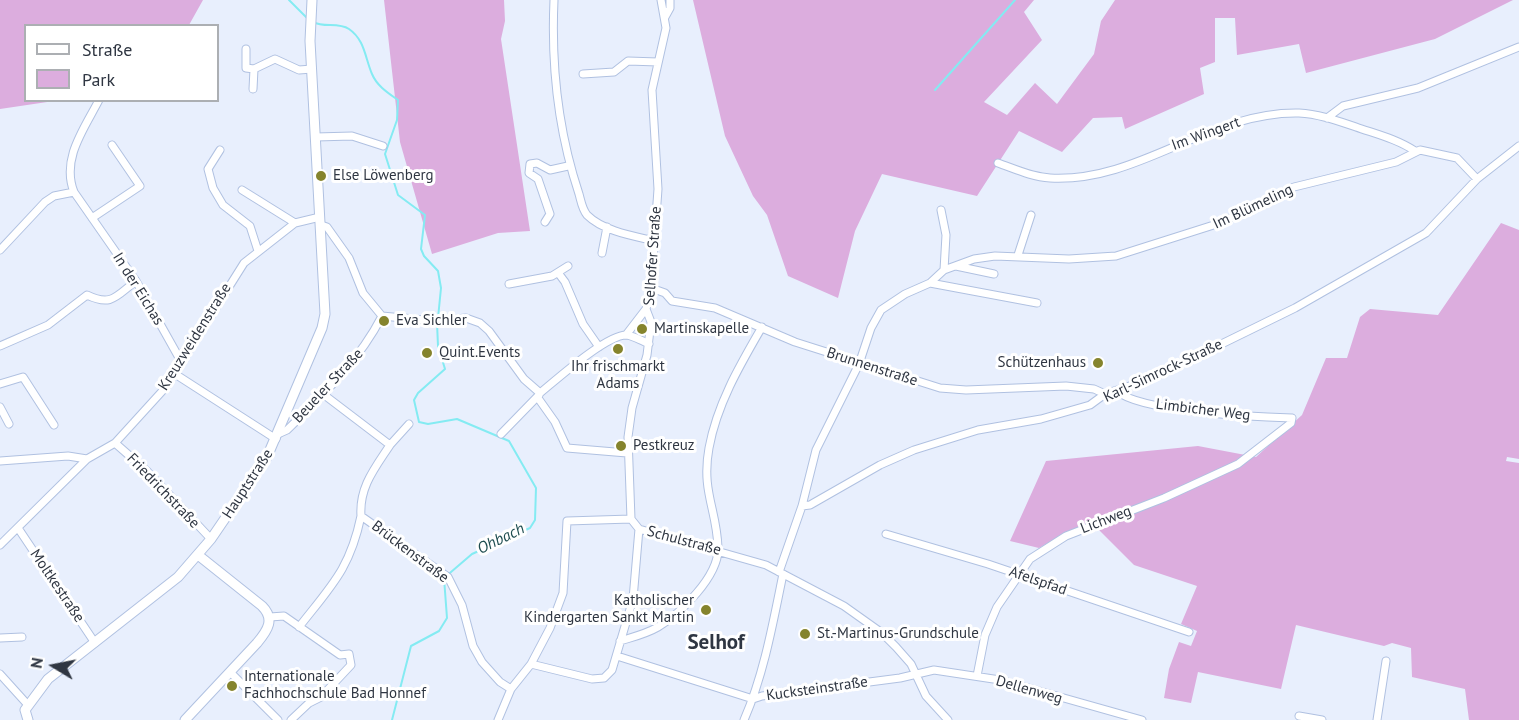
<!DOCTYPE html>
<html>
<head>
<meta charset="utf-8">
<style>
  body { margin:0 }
  #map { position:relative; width:1519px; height:720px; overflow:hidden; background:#e8effd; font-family:"PT Sans",sans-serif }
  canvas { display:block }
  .legend { position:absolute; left:24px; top:24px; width:195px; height:78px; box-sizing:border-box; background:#fff; border:2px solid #acafb3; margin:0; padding:8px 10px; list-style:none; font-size:18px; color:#2f3642 }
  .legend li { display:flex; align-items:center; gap:12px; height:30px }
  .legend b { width:30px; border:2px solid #acafb3 }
  .north { position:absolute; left:24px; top:636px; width:60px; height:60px; -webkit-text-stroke:4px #fff; paint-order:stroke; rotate:280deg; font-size:16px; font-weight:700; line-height:24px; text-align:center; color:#2f3642 }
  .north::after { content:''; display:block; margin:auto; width:21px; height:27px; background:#2f3642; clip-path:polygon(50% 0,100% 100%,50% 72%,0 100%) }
</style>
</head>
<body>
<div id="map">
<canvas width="1519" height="720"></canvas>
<ul class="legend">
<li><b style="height:8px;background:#fff"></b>Straße</li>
<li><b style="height:16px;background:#dcadde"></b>Park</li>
</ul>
<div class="north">N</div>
</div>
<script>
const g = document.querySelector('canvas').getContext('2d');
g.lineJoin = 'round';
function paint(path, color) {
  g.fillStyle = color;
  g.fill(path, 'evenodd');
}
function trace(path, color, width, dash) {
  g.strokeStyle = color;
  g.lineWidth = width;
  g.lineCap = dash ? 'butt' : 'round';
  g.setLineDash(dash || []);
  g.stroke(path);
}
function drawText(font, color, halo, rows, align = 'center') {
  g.font = font + ' "PT Sans",sans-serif';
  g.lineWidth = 6;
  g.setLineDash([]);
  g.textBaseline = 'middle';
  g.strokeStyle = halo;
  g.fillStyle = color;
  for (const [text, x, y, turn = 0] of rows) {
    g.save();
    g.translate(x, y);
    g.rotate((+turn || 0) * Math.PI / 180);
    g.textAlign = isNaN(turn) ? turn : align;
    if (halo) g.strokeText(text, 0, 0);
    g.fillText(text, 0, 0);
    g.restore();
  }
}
const green = new Path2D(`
  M0,0h203l-14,25 -163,1v74l28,1 -54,8z
  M384,0h120l1,21 -4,18 29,192 -32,2 -66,21 -32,-112z
  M693,0h341l-10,12 18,28 -58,62 23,13 28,-32 22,21 37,-50 7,-33 14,-21h398l-78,39 -129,34 -7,-29 -62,11 -2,-37h-20v44l-15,6 4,26 -79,35 -3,-12 -29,1 -31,34 -43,-21 -42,65 -95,-22 -27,57 -17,67 -50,-22 -21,-61 -14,-19 -28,-60z
  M1501,223l18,7v229l-12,-2 -1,4 13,2v257h-50l-4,-31 -53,-12 -1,-29 -19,-5 -8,3 -88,-21 -15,64 -83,-17 -7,31 -27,-5 5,-29 10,-27 12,4 6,-15 -16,-7 16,-38 -63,-21 -42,-42 -28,11 -25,14 -29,-7 36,-80 152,-15 58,11 46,-42 24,-57h21l13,-41 10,-8 68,6z`);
const stream = new Path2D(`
  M289,0l19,19
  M313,22c11,6 25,0 36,7 16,11 16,29 23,45 5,12 16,19 26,26l-1,20 -12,34 13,41 27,20 -4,34 3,7 14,15 3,17 -3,30
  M935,90l80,-90
  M392,720l19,-74 28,-15 8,-13 -3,-40 28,-24 58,-26 5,-8 1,-32 -27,-47 -52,-22 -29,5 -9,-2 -5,-22 4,-7 27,-24 -7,-23 -1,-23`);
const minor = new Path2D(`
  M554,0c-3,67 4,131 25,194 2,7 3,15 8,21 16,16 46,21 68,26
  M665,17l5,-9v-8
  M246,49v19l8,1 21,-10 24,11 13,-1
  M583,74l31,-2 14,-11 30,1
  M253,89l1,-20
  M99,100c-15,29 -38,59 -25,92l62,89 46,82
  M1327,118l16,-12 75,-18 101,-41
  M316,137l36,-1 31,10
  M220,150l-12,19 5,19 10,17 27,21 8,25
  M998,163c17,6 34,14 52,15 90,5 159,-67 249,-65 20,1 39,8 57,14 20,7 41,12 59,24
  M242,190l53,33
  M941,210l5,25 -2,35
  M92,218l48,-32 -28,-41
  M545,222l5,-8 -12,-35 -9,-6 1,-9 7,-1 13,7 18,-4
  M321,225l6,2 22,31 14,35 19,23
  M0,250l45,-48 9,-6 20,-4
  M602,253l5,-26
  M1018,255l13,-40
  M956,266l38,8
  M559,274l6,8 18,42 16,23
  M930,283l107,20
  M509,284l43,-8 16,-10
  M651,288l14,5 7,8 43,7 80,34 145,46 26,2 100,-4 28,3 11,5
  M382,316l53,5 31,-3 14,5 9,8 35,48 16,14
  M626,335l20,-26
  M0,346l48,-21 39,-30c25,12 29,1 49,-14
  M175,374l101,65
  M0,384l23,-7 31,48
  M540,393c16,-13 67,-59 87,-58 6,1 16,6 22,9
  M323,394l67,51c-15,23 -31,42 -29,71l87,61 14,28 11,41 9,16 18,20 11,7
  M538,398l17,24 12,26 60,5
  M0,407l9,17
  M278,434l9,-4c36,-35 72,-69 95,-114
  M501,434l38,-39
  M115,443l33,29 63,67
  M390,445l19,-21
  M0,461l68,-5 19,3
  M802,506l8,-1 70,-40 34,-15 64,-20 63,-11 49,-14 15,-11 43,-14 147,-72 131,-75 51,-54 42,-33
  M631,519l-3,-82 4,-29 15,-53 4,-33 -5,-13 5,-21 7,-99 -6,-99 14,-62 -5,-28
  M631,519l8,10 127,36 78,41 38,27 14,14 15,17 15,32 22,24
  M18,528l77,115
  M886,534l102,30 201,68
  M0,545l87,-86 28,-16 51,-56 78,-124 51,-40 25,-6
  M779,572l23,-66 14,-56 43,-86 12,-36 10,-18 24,-16 25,-11 14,-13 30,-11 21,-3 74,3 47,-3 104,-33 74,-36 102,-25 24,-12 37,8 20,21
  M270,617l14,-1 56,39 9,-1 2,11 -30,32 -12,6 -18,17
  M299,627c32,-41 51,-58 62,-111
  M0,638l22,-1
  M620,641c13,-4 26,-7 38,-14 22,-13 61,-51 60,-79 -1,-38 -17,-57 -9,-100 8,-44 31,-83 53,-121
  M617,656l136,43 9,-3 138,-18 34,-8 66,10 142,40
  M531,664l61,15 12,-1 8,-8 21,-71 6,-70
  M230,672l48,48
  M0,674l28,31
  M977,676l8,-41 12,-28 33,-48 36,-23 98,-38 74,-34 53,-41 1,-5c-35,-1 -152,-6 -175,-27
  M1299,716l23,4
  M498,720l13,-31 20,-25 19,-36 13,-35 4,-72 64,-2
  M744,720c20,-46 29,-97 39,-146
  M1377,720l9,-59`);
const secondary = new Path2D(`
  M28,720l-3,-10 23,-31 130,-102 33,-38 56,-82 55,-129 3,-14 -15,-273 2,-41
  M185,720l72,-77c11,-13 18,-24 5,-37l-64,-51`);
const markers = [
  [321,176,6,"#85842d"],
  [384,321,6,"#85842d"],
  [642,329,6,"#85842d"],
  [618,349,6,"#85842d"],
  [427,353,6,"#85842d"],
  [1098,363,6,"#85842d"],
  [621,446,6,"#85842d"],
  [706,610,6,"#85842d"],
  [805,634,6,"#85842d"],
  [232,686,6,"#85842d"]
];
const streetNames = [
  ["Im Wingert",1206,134,-20],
  ["Im Blümeling",1253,207,-25],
  ["Selhofer Straße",653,256,-86],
  ["In der Eichas",138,289,58],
  ["Kreuzweidenstraße",195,337,-58],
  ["Brunnenstraße",872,367,18],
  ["Karl-Simrock-Straße",1163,371,-25],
  ["Beueler Straße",328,386,-47],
  ["Limbicher Weg",1203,410,7],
  ["Hauptstraße",248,484,-57],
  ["Friedrichstraße",163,491,46],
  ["Lichweg",1106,520,-21],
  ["Schulstraße",684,541,15],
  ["Brückenstraße",410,552,37],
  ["Afelspfad",1038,581,19],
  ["Moltkestraße",57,586,56],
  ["Kucksteinstraße",817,689,-8],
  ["Dellenweg",1029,690,16]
];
const poiNames = [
  ["Else Löwenberg",333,176],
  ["Eva Sichler",396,321],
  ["Martinskapelle",654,329],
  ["Quint.Events",439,353],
  ["Schützenhaus",1086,363,"right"],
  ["Ihr frischmarkt",618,367,"center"],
  ["Adams",618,384,"center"],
  ["Pestkreuz",633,446],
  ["Katholischer",694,601,"right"],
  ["Kindergarten Sankt Martin",694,618,"right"],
  ["St.-Martinus-Grundschule",817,634],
  ["Internationale",244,677],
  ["Fachhochschule Bad Honnef",244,694]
];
const waterNames = [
  ["Ohbach",501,539,-26]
];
const districtNames = [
  ["Selhof",716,643]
];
paint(green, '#dcadde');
trace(stream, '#84ebf2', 2);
trace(minor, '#b0c1e1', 9);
trace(secondary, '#b0c1e1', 11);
trace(minor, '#fff', 7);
trace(secondary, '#fff', 9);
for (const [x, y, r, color] of markers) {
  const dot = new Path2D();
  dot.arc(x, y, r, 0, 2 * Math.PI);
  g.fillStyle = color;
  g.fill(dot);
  trace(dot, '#fff', 2);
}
drawText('15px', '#2f3642', '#fff', streetNames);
drawText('15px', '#2f3642', '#fff', poiNames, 'left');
drawText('italic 16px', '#1e4d50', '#fff', waterNames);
drawText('bold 21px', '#2f3642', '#fff', districtNames);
</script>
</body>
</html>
